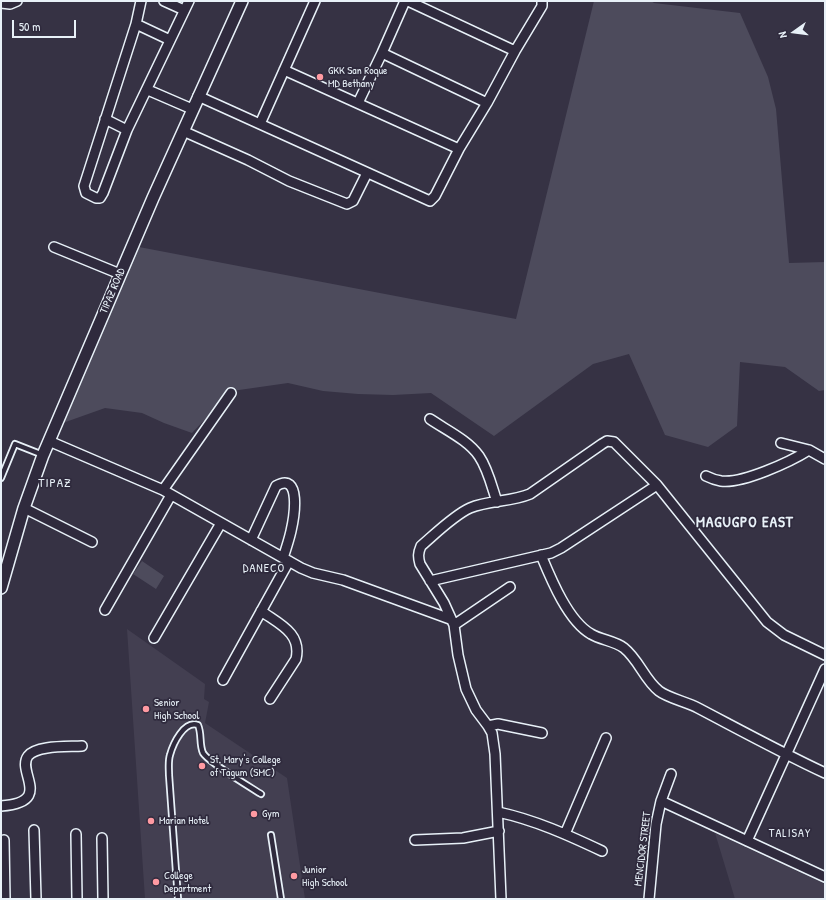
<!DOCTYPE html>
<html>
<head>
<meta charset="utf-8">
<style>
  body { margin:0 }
  #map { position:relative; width:826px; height:900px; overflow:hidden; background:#363244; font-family:"Patrick Hand",sans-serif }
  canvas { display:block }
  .frame { position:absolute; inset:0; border:2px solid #e8f1f8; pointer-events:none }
  .north { position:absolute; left:774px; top:12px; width:40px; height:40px; -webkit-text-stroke:3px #2f2a3d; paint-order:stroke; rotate:256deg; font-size:11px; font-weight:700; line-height:16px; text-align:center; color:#e8f1f8 }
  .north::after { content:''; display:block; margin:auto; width:14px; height:18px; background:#e8f1f8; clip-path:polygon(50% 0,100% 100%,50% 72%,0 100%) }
  .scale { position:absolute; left:12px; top:20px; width:64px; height:18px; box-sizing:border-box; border:2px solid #e8f1f8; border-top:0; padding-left:5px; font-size:12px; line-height:14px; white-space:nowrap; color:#e8f1f8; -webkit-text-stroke:3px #2f2a3d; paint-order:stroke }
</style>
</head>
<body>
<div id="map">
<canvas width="826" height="900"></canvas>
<div class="frame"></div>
<div class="north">N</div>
<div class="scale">50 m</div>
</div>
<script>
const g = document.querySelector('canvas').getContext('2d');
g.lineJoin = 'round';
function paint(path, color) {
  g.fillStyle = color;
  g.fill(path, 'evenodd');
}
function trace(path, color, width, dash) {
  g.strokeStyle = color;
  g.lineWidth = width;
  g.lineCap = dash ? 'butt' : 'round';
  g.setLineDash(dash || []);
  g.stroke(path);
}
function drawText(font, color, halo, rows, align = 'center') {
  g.font = font + ' "Patrick Hand",sans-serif';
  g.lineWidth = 3.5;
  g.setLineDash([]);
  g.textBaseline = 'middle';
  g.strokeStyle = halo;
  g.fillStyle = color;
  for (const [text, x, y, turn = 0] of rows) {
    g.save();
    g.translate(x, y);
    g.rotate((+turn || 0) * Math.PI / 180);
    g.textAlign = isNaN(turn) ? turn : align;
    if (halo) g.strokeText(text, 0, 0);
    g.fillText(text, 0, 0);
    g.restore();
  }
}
const built = new Path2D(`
  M127,629l78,55 -1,15 5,3 -4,21 82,55 18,121h-160z
  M715,833l110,51v15h-90z`);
const green = new Path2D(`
  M594,1h57l3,2 86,10 28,64 8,32 13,154 36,-1v128l-6,1 -34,-24 -45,-5 -3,64 -29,21 -43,-12 -36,-81 -36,10 -99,72 -63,-43 -38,2 -35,-1 -35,-3 -35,-8 -56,8 -40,42 -28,-10 -22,-10 -37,-5 -45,16 79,-177 377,72z
  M142,561l22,15 -8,13 -23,-15z`);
const service = new Path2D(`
  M1,478l14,-34 28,11
  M271,835l10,64
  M178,899l-9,-124c0,-6 -1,-14 1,-20 3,-11 14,-35 28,-30 4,9 1,19 5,28 5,9 47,34 58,41`);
const minor = new Path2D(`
  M141,1l-5,23 -52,162 2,7 10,5h4l3,-5 24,-63 62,-129
  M164,1l20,9
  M408,1l107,50
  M1,3l9,1 7,-3
  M136,24l34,16
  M382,53l105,50
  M284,70l175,79
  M148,90l44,19
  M198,96l232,105 5,-5 24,-47 28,-46 28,-52 27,-45v-5
  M358,103l24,-50 23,-52
  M105,119l22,11
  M260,124l55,-123
  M183,131l65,29 41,21 58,23 6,-3 14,-28
  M54,247l66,27
  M430,419c16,11 38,21 49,37 9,13 13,31 18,46
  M49,441l114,49 138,78 12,5 30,7 107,39
  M781,443l28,7 16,9
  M706,476c4,2 9,4 15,5 21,3 69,-19 88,-31
  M163,490l68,-97
  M24,508l68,34
  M251,540l25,-54c26,-15 18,32 15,45 -2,9 -5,18 -8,27
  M541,555c10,24 27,66 50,79 10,6 24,7 33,14 15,12 20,31 35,43 9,7 28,11 39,17 42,22 84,45 127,65
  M430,581l121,-28 10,-5 96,-63
  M105,610l66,-115
  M261,611c18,13 41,22 35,48l-26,40
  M454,625l56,-38
  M154,638l67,-115
  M223,680l66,-119
  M488,726l10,-2 44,9
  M661,801l164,76
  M1,806c53,-4 15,-34 27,-50 9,-11 40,-9 54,-10
  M498,812c37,8 70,23 104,39
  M34,830l2,69
  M76,834l1,65
  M565,834l41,-96
  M102,838l1,61
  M4,840l1,59
  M415,840l48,-2 36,-7
  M747,841l78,-172
  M501,899l-6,-145 -3,-21 -4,-7 -12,-16 -10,-21 -8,-34 -4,-30 -10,-22 -24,-39c-2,-7 -2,-11 1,-18 13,-11 33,-31 49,-38 19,-8 41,-6 60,-14l72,-50 5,-3 7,1 43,43 110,137 17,13 41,20
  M649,899l7,-75 5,-23 10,-27`);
const tertiary = new Path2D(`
  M1,588l23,-80 19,-53 110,-257 89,-197`);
const markers = [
  [320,77,4,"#ff9aa2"],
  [146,709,4,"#ff9aa2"],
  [202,766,4,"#ff9aa2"],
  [254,814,4,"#ff9aa2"],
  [151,821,4,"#ff9aa2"],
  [294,876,4,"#ff9aa2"],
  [156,882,4,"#ff9aa2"]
];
const poiNames = [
  ["GKK San Roque",328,71],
  ["MD Bethany",328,84],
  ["Senior",154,703],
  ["High School",154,716],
  ["St. Mary's College",210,760],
  ["of Tagum (SMC)",210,773],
  ["Gym",262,814],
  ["Marian Hotel",159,821],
  ["Junior",302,870],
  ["High School",302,883],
  ["College",164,876],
  ["Department",164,889]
];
const streetNames = [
  ["TIPAZ ROAD",113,291,-67],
  ["MENCIDOR STREET",643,849,-83]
];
const neighbourhoodNames = [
  ["DANECO",264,569],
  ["TALISAY",790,834]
];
const quarterNames = [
  ["TIPAZ",55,484]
];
const districtNames = [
  ["MAGUGPO EAST",745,523]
];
paint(built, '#433f51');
paint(green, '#4d4b5c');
trace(service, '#e8f1f8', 8);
trace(minor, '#e8f1f8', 12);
trace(tertiary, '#e8f1f8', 14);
trace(service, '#2f2a3d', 4.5);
trace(minor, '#2f2a3d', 9);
trace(tertiary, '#2f2a3d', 11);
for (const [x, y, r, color] of markers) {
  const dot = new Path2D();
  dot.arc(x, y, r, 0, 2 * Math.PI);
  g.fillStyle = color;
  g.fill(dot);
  trace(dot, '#2f2a3d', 1.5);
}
drawText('11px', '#e8f1f8', '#2f2a3d', poiNames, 'left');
drawText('11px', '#e8f1f8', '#2f2a3d', streetNames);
g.letterSpacing = '1px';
drawText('12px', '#e8f1f8', '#2f2a3d', neighbourhoodNames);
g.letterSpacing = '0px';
g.letterSpacing = '1px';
drawText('13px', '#e8f1f8', '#2f2a3d', quarterNames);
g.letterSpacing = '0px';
g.letterSpacing = '1px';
drawText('bold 15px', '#e8f1f8', '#2f2a3d', districtNames);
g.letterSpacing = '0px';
</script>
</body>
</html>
